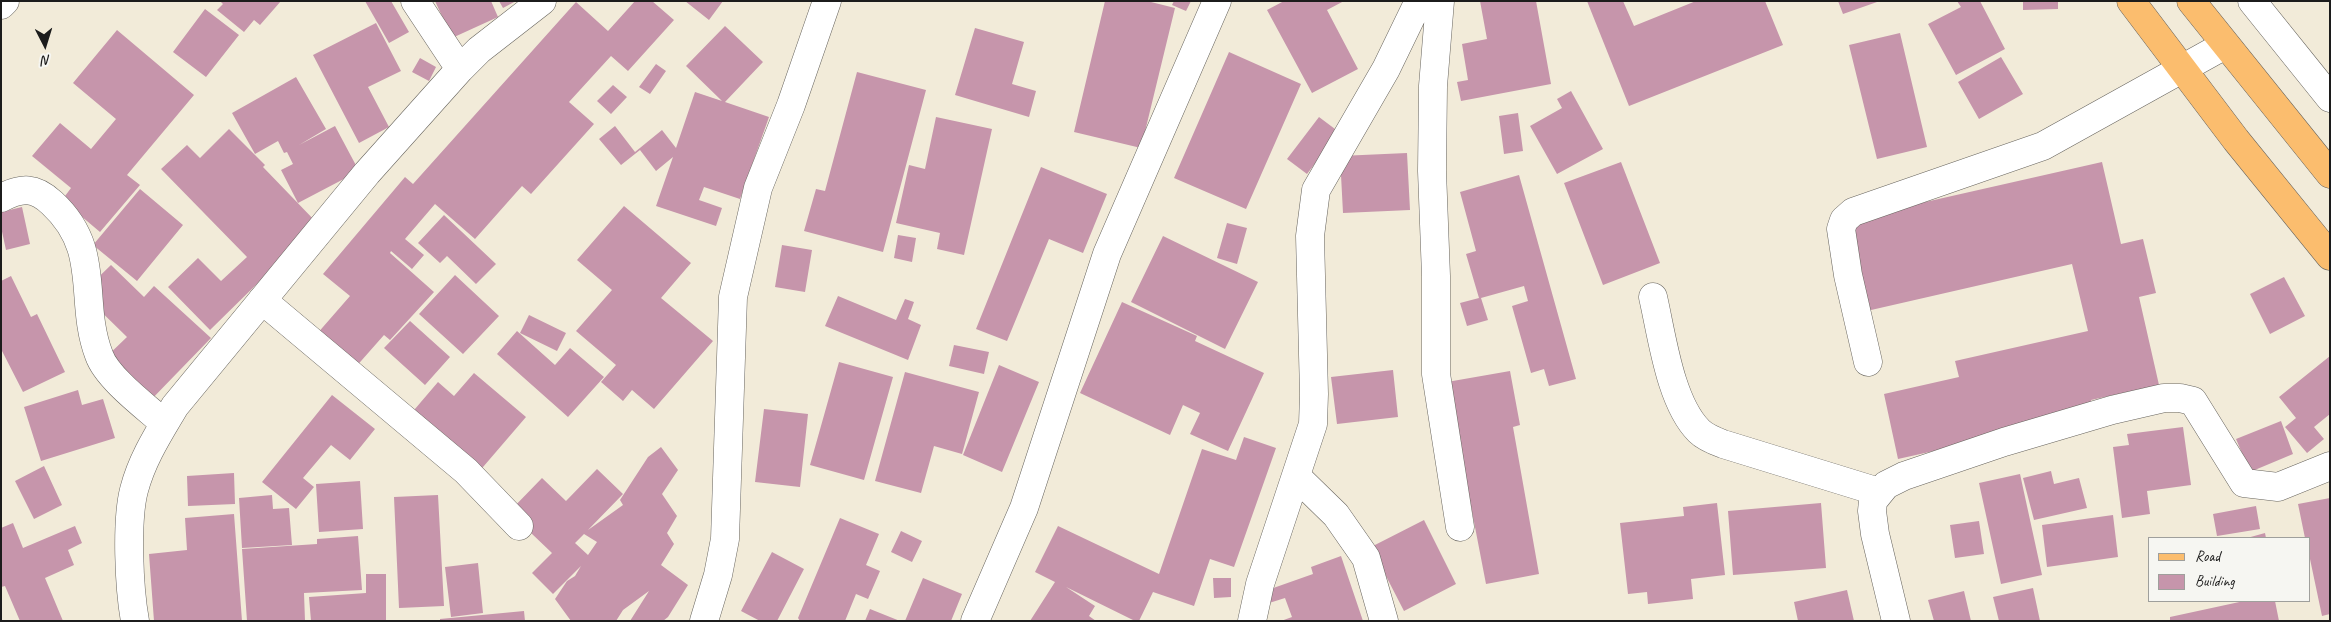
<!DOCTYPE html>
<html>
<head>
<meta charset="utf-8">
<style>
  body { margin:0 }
  #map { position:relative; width:2331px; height:622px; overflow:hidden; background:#f2ebd9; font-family:Caveat,sans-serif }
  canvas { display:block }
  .frame { position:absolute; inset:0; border:2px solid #1c1c1c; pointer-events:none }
  .legend { position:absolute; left:2148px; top:537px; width:162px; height:65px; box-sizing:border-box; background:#f6f6f2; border:1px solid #9f9f9c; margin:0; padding:6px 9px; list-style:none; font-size:15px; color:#1c1c1c }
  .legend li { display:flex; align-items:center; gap:10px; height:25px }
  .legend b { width:25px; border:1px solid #9f9f9c }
  .north { position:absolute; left:20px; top:20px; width:50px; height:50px; -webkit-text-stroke:4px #f6f6f2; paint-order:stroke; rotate:175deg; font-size:14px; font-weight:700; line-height:20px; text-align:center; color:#1c1c1c }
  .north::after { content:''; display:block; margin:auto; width:18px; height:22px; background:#1c1c1c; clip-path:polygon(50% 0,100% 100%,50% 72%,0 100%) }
</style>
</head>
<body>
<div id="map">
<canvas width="2331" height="622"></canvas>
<div class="frame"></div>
<ul class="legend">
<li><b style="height:6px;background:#fbbd6e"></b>Road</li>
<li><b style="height:14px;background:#c695ab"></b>Building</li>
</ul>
<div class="north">N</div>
</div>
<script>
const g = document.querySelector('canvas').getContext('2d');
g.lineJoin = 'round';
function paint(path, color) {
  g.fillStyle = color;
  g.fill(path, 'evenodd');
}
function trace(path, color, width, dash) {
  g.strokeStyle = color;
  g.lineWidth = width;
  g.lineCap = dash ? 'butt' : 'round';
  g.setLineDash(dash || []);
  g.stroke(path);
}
const building = new Path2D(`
  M220,1h61l-21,24 -6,-5 -10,12 -27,-22 6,-6z
  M365,1h26l18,31 -20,11z
  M435,1h56l7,16 -46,21z
  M499,1h17l-13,7z
  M635,1h17l22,19 -46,51 -17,-15 -42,46 25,22 -63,70 -9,-8 -47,53 -40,-35 -30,35 19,16 -12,14 -21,-18 -1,2 44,39 -44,48 -6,-5 -30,34 -38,-34 34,-39 -27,-22 82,-97 8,7 163,-182 32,29z
  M685,1h38l-14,19z
  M1105,1h42l28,7 -34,140 -67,-16z
  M1174,1h17l-5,10 -14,-6z
  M1284,1h60l-17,9 31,59 -46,24 -45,-83z
  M1480,1h56l15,83 -90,17 -4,-19 11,-2 -6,-36 25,-5z
  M1587,1h36l11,25 62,-25h69l18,44 -154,61z
  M1838,1h39v1l-34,12z
  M1957,1h23l25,48 -49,26 -28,-51 33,-17z
  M2023,1h35v8l-35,1z
  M205,9l34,26 -33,42 -33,-25z
  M376,23l25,48 -33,16 21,40 -30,16 -46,-88z
  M725,26l38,36 -38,40 44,15 -29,82 -36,-12 -5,13 23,8 -6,18 -60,-20 17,-49 -17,14 -16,-21 -19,15 -22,-26 16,-13 20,26 27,-22 14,18 19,-56 27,9 -36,-35z
  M975,28l49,14 -12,42 24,7 -7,26 -74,-22z
  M117,30l77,65 -67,80 13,10 -40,47 -38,-32 9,-12 -39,-32 28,-33 31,26 25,-30 -43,-36z
  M1900,33l27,114 -50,12 -28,-114z
  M1229,52l72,32 -55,125 -72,-31z
  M2001,57l22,37 -44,25 -21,-37z
  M420,58l16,9 -7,14 -17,-9z
  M656,64l10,7 -16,23 -11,-7z
  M857,72l69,18 -43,162 -79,-21 12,-42 9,2z
  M296,77l30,52 -27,16 36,-19 24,45 -61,32 -17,-33 12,-6 -6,-12 -3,1 -6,-12 -23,13 -23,-41z
  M613,85l14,12 -16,17 -14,-13z
  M1571,91l32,58 -46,25 -27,-48 32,-18 -5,-9z
  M1518,113l5,38 -19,3 -5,-38z
  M936,117l56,12 -28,126 -27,-6 3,-16 -44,-10 13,-58 16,4z
  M1319,117l20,15 -32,42 -20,-15z
  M229,129l36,36 -2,2 55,57 -108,106 -42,-43 30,-29 23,23 26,-24 -86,-88 26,-24 13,13z
  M1407,153l3,57 -67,3 -3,-57z
  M1621,162l39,101 -57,22 -39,-102z
  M2102,162l19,82 22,-5 13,54 -17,4 20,88 -68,15 4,15 -197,44 -14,-65 75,-17 -4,-16 133,-30 -16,-67 -214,49 -21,-91z
  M1041,167l66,27 -24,59 -34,-14 -42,102 -31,-12z
  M1519,175l57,204 -27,7 -5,-17 -13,4 -19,-67 16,-5 -4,-15 -43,12 7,22 -21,6 -7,-23 19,-5 -13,-44 10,-3 -16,-59z
  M140,189l43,36 -46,56 -44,-36z
  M624,206l67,57 -30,35 52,43 -59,68 -22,-19 -9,11 -22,-19 15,-17 -40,-34 36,-41 -35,-30z
  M22,207l8,37 -24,6 -5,-23v-15z
  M444,215l52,49 -20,20 -29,-28 -7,7 -22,-20z
  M1227,223l20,5 -10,36 -20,-6z
  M898,235l18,3 -4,24 -18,-4z
  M1163,236l95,46 -33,67 -94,-47z
  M782,245l30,5 -7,42 -30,-5z
  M111,265l33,32 10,-11 57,52 -64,66 -44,-44 24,-23 -45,-44z
  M455,275l44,41 -36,38 -44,-40z
  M11,276l20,41 6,-3 28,58 -42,20 -22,-43v-68z
  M2284,277l21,39 -35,18 -20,-40z
  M838,296l58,24 9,-21 9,3 -6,17 13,6 -13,35 -83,-34z
  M1122,302l75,34 -2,5 69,32 -36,78 -38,-17 10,-21 -17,-8 -13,30 -90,-42z
  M529,315l37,18 -9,18 -37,-18z
  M410,321l40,36 -25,28 -41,-37z
  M517,331l38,34 15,-17 34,29 -36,40 -71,-63z
  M954,345l35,7 -5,22 -35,-8z
  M2330,356v58l-16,13 10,12 -17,14 -22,-26 11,-9 -17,-21z
  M839,362l54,15 -29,103 -54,-15z
  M999,365l40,17 -37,90 -39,-17z
  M1393,370l5,47 -61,7 -6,-47z
  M1510,371l10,54 -7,2 26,147 -53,10 -39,-202z
  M905,372l74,20 -17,62 -28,-8 -13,47 -46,-12z
  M474,373l52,44 -55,64 -68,-58 35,-41 16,14z
  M78,390l4,15 21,-6 12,39 -74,23 -17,-54z
  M332,395l43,34 -25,31 -19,-15 -28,33 11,9 -18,22 -34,-27z
  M764,409l44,5 -8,73 -45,-5z
  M2281,421l12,33 -43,18 -14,-33z
  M2183,427l8,58 -44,6 3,23 -28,4 -9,-71 16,-2 -2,-11z
  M1244,437l32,11 -42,119 -24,-8 -16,47 -41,-14 -14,29h-4l-69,-34 29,19 -6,10 7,5h-66l25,-39 -20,-10 23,-46 101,48 43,-125 34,11z
  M661,447l17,23 -16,24 15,22 -10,17 7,11 -13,21 27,20 -20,32 -5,4h-33l19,-30 -26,19 -7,11h-45l-16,-22 12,-18 8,-5 6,-10 -28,28 -21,-21 20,-20 -43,-41 33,-34 24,23 31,-32 26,25 -35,36 35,-25 -3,-5 28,-43zM584,534l13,8 -9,13 -13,-12z
  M44,466l18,39 -28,14 -19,-38z
  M2051,471l3,13 25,-6 8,30 -53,12 -11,-42z
  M234,473l1,31 -47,2 -1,-30z
  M2020,474l22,101 -41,9 -22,-101z
  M360,481l3,48 -44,3 -3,-48z
  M272,495l1,14 16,-1 3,37 -50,3 -3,-50z
  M438,495l6,111 -45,2 -5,-111z
  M2330,498v116l-8,2 -12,-57v-21h-5l-7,-34z
  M1717,503l8,72 -34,4 2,20 -45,5 -1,-12 -19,2 -8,-71 64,-7 -1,-9z
  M1821,503l5,65 -93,7 -5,-64z
  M2256,506l4,23 -43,7 -4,-22z
  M234,514l8,107h-88l-5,-67 38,-4 -2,-32z
  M2113,515l5,42 -71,10 -5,-42z
  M840,518l39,16 -13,31 14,6 -12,28 -12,-5 -11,27h-45l-2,-3z
  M1424,520l32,64 -52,27 -33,-64z
  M1979,521l5,33 -29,4 -5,-33z
  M13,523l10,25 52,-22 7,17 -14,7 6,15 -29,13 18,43h-43l-15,-35 -4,1v-59z
  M901,531l21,10 -10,21 -21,-10z
  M2265,533l1,5h-19z
  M358,536l4,54 -58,3 1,28h-58l-5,-72 75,-5v-5z
  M772,552l32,17 -27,52h-17l-19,-10z
  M1341,556l22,65h-82l11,-4 -7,-19 -19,6 -4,-12 51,-18 -2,-7z
  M478,563l5,50 -32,4 -6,-50z
  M366,574h20v47h-75l-2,-24 57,-4z
  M923,578l39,16 -11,27h-46z
  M1213,578h18v19l-17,1z
  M2033,588l7,33h-41l-6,-24z
  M1847,590l7,31h-56l-4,-19z
  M1964,591l7,30h-37l-6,-21z
  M2244,601h31l4,20h-109v-4z
  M870,609l30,12h-35z
  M524,611l1,10h-85v-2z`);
const minor = new Path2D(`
  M415,1l45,68
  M1440,1l-7,85 -1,85 4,105v98l24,153
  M2252,1l78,97
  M1,5l4,-4
  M1,198c21,-11 34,-11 51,5 51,47 26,97 47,152 8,23 47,52 65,68
  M1653,297c9,39 17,105 46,134 6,6 16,10 24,13l156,48
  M262,300l204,171 53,55
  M1868,362l-20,-87 -7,-46 3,-9 9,-8 190,-66 182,-101
  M1297,477l39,38 30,43 18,63
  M135,621c-6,-33 -9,-100 -1,-131 8,-31 25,-57 41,-84l192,-233 93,-104 19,-19 63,-49
  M704,621l14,-46 7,-36 8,-242 25,-109 33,-83 36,-104
  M975,621l49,-113 83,-254 110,-253
  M1252,621l8,-37 53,-160 1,-30 -4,-158 6,-46 70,-121 33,-68
  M1896,621l-21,-87 -3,-23 1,-10 13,-16 18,-9 100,-34 108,-32 52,-12h16l13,3 51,82 34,4 52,-21`);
const major = new Path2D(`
  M2131,1l105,139 94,116
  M2191,1l139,173`);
paint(building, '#c695ab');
trace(minor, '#67645e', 29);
trace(major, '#67645e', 29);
trace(minor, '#fff', 28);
trace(major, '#fbbd6e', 28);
</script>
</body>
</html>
